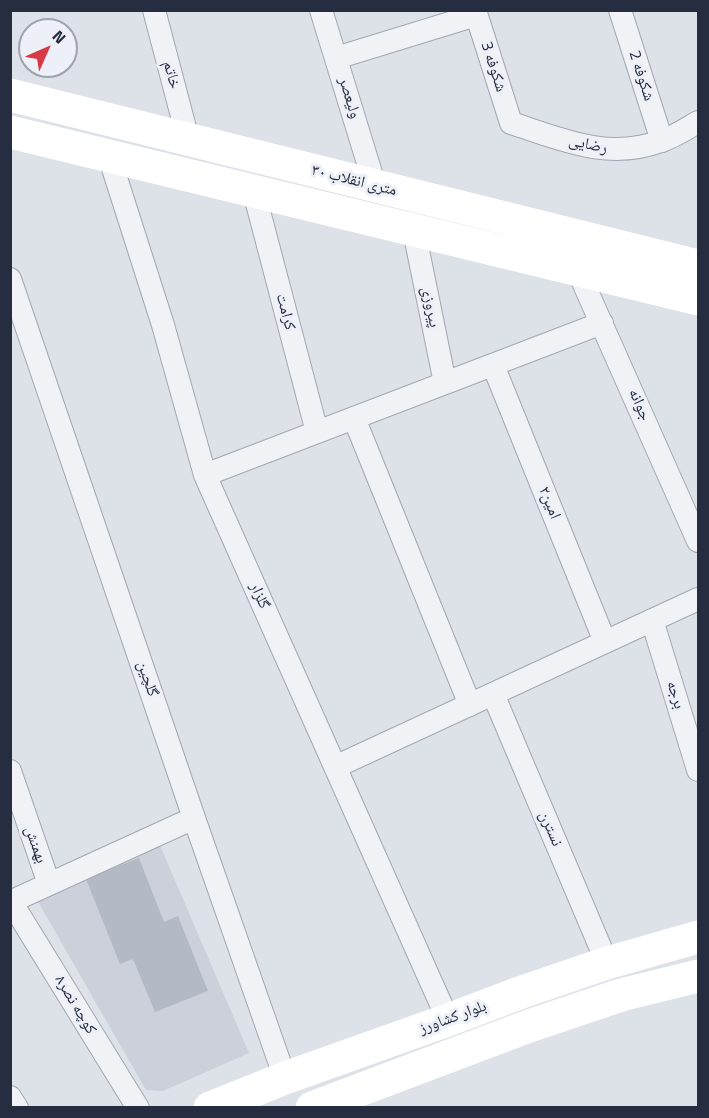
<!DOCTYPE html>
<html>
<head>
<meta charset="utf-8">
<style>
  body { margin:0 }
  #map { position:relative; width:709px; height:1118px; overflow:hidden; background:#dde1e8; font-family:"Titillium Web",sans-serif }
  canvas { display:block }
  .frame { position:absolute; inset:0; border:12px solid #262d40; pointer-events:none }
  .north { position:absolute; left:18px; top:18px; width:60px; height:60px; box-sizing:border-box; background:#edf0f6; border:2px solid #9da2ad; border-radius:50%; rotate:45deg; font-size:16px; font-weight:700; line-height:24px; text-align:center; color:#262d40 }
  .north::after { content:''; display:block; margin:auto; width:21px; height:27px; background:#d73945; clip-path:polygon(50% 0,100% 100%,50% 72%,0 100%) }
</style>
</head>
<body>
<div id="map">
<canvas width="709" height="1118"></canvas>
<div class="frame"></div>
<div class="north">N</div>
</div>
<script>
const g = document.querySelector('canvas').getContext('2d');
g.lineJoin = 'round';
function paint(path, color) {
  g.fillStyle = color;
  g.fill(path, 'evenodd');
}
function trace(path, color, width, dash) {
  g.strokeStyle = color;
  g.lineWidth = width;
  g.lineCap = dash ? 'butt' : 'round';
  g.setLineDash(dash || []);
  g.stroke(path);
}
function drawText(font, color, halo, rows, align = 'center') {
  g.font = font + ' "Titillium Web","Noto Naskh Arabic",sans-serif';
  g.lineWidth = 6;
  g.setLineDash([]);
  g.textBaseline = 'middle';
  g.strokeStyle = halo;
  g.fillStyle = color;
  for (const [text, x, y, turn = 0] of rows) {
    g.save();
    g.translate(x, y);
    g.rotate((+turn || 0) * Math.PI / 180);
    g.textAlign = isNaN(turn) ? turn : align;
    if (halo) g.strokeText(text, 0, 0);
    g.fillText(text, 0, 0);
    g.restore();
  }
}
const built = new Path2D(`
  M159,843l90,210 -86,38 -17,-1 -109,-190z`);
const building = new Path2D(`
  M139,858l25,64 14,-6 30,75 -53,21 -22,-53 -13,5 -34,-85z`);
const minor = new Path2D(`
  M154,10l34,129
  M321,10l54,176
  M475,10l36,113c50,16 97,38 150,18 13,-4 25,-12 37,-19
  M620,10l42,131
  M336,58l140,-43
  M109,156l54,169 42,150 243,545
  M254,192l63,240
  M414,231l31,152
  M578,271l120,270
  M10,279l184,539 91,260
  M493,365l112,277
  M354,418l116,287
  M205,475l397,-152
  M652,620l46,150
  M493,694l114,269
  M335,767l363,-168
  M10,771l39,113
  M10,900l128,208
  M10,902l184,-84
  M10,1097l7,11`);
const secondary = new Path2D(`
  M10,95l688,171
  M10,132l688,167
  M210,1108l75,-30 163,-58 74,-28 85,-29 91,-26
  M312,1108l217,-82 92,-31 77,-19`);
const streetNames = [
  ["شکوفه 3",493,67,72],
  ["خاتم",171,75,75],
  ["شکوفه 2",641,76,72],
  ["ولیعصر",349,98,73],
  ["رضایی",588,145,12],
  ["۳۰ متری انقلاب",354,181,14],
  ["پیروزی",430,307,78],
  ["کرامت",285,312,75],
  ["جوانه",639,405,66],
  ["امین۲",549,503,68],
  ["گلزار",259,596,66],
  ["گلچین",147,679,71],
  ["برجه",675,695,73],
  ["نسترن",550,829,67],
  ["بهمنش",35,845,71],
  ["کوچه نصر۸",75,1005,59],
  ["بلوار کشاورز",453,1018,-20]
];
paint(built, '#cbd0db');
paint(building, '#b4bac5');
trace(minor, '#a2a7b2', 24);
trace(minor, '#f0f2f6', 22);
trace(secondary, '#fff', 33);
drawText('16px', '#262d40', '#edf0f6', streetNames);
</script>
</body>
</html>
